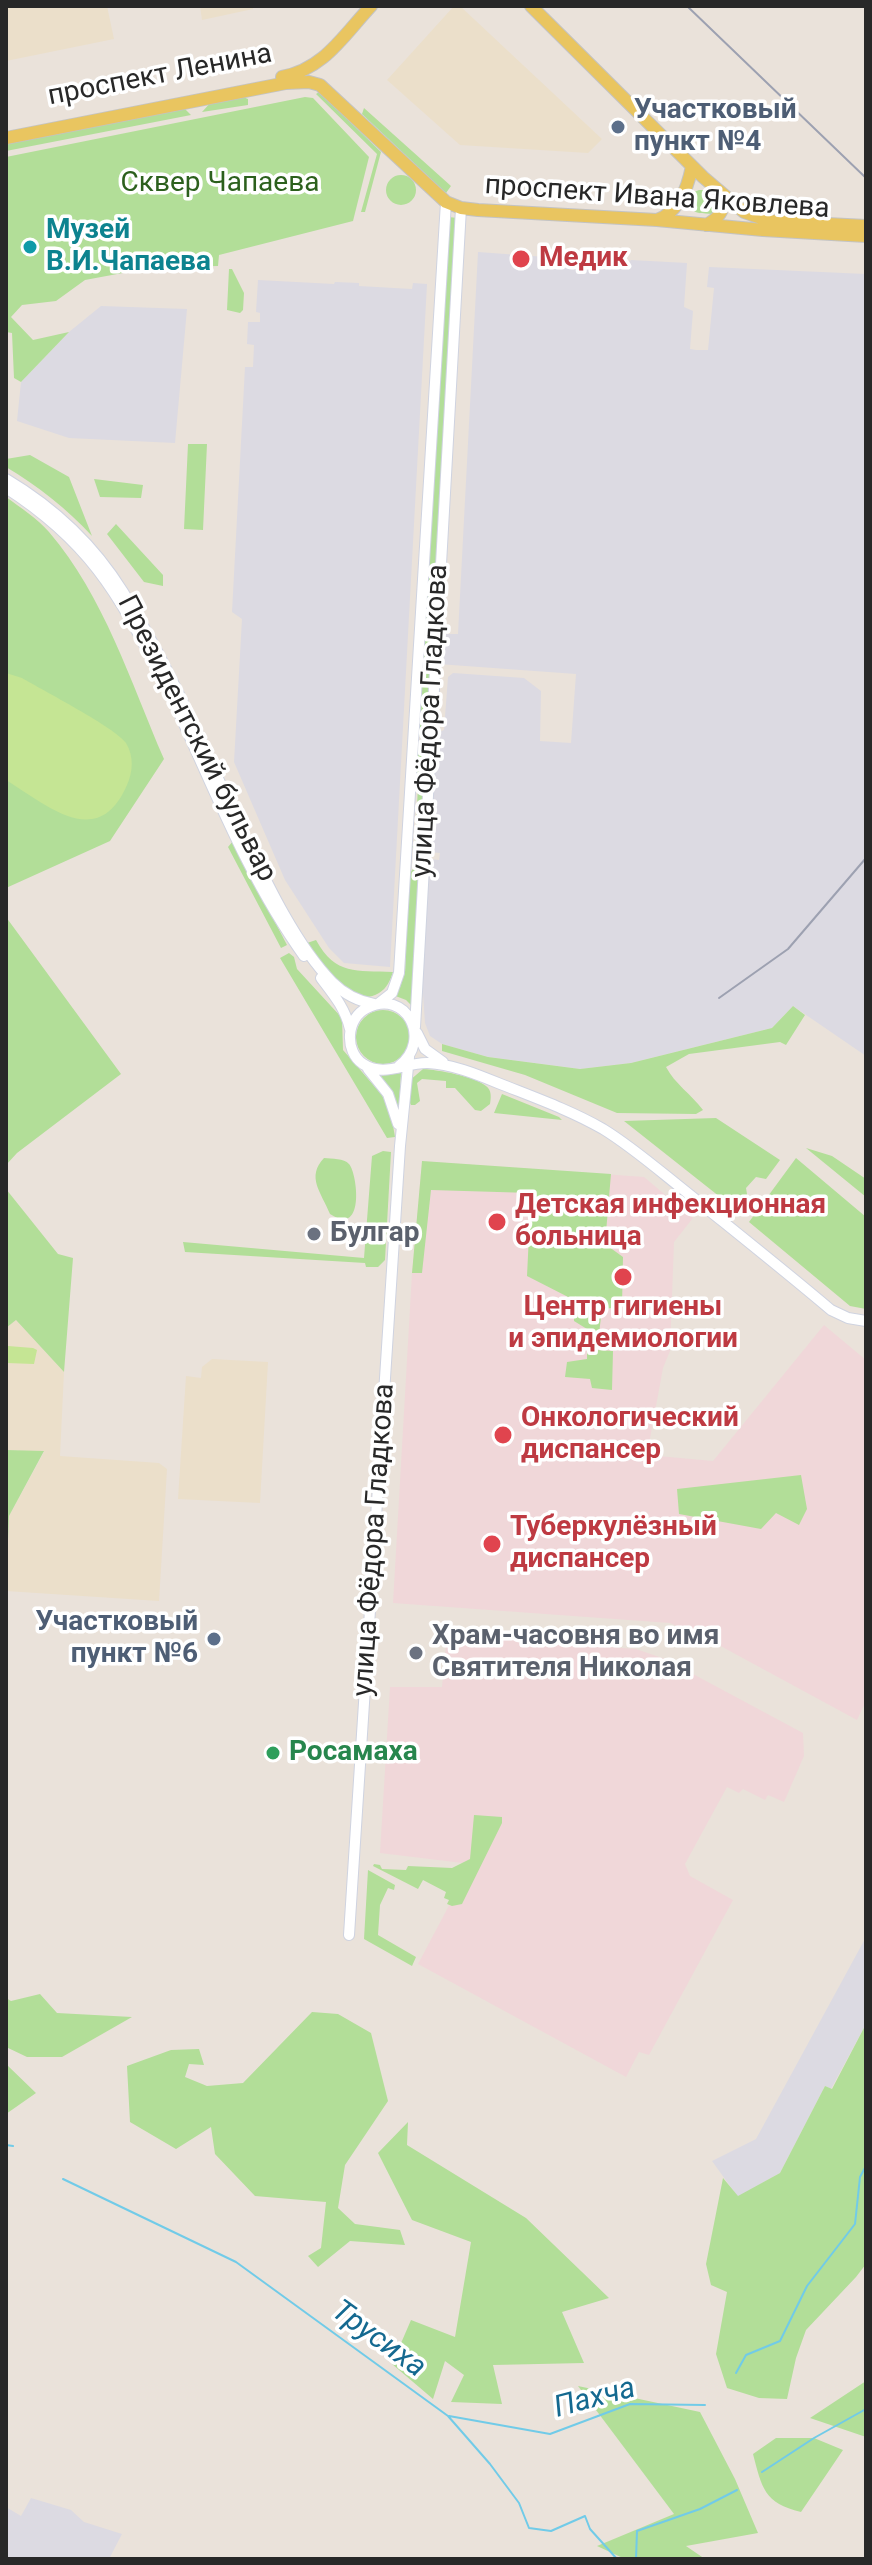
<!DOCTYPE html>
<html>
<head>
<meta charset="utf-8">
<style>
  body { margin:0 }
  #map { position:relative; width:872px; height:2565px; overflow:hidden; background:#eae2da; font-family:Roboto,sans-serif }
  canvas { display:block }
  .frame { position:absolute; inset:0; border:8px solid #282828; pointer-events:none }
</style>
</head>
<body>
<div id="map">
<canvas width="872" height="2565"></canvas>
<div class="frame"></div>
</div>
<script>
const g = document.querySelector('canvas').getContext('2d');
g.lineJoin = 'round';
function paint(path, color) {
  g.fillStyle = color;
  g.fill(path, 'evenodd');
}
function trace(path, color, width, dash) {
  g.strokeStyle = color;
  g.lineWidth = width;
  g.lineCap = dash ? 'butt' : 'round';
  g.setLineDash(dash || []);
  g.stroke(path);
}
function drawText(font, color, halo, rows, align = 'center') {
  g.font = font + ' Roboto,sans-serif';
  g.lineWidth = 7;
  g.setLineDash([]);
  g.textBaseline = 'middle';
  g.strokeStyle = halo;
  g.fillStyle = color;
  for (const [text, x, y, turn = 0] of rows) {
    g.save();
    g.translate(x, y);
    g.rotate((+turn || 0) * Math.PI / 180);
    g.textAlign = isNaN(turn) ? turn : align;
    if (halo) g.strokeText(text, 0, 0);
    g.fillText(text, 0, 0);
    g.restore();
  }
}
const industrial = new Path2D(`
  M478,252l150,11 3,-3 56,3 -3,44 9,4 -3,38 6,1h12l6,-62 -7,-1 2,-20 157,7v782l-73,-50 -21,22 -141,35 -51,6 -92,-12 -46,-13 -12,-8 -5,-13 -3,-45 8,-119 9,1 1,-7 -11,-1 8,-119 7,-3 4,-53 5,-4 71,5 17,13 -1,50 31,2 5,-69 -138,-10 2,-30h18z
  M258,280l76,4 1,-2 24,1v3l53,3 1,-6 14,1 -37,683 -46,-4 -15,-15 -44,-68 -51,-118 8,-143 -10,-7 13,-245h8l1,-22 -7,-1 1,-22h12v-9l-4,-1z
  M101,306l86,3 -12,134 -106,-5 -52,-17 4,-39 48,-50z
  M866,1937v87l-35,65 -6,-3 -45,87 -42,24 -26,-36 44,-22z
  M31,2498l40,12 13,12 38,12 -13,25h-103v-52l15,9z`);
const education = new Path2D(`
  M6,6h101l7,33 -108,22z
  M200,6h53v3l-51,11z
  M454,6h6l142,133 -14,14 -128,-8 -73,-65z
  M16,1320l48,52 -4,84 99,7 8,6 -8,132 -153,-10 3,-75 35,-64 -38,-2v-122z
  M212,1359l56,3 -8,141 -82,-4 8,-123 15,2 1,-11z`);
const medical = new Path2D(`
  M422,1161l222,16 49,41 -19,24 -4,109 -7,17 -16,87 66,6 111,-136 42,35v341l-9,19 -142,-77 -45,-20 -277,-20 19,-330z
  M447,1635l189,14 29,10 138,74 1,23 -20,46 -16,-7 -3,5 -22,-11 -4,4 -12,-6 -42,77 5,12 43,24 -84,155 -10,-3 -13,25 -208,-113 53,-100 -91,-11 10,-166h52z`);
const green = new Path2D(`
  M319,92l62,60 -16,60h-4l16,-58 -61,-60z
  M238,95l10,4v6l-46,7 10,-11z
  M305,97l8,1 56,59 -16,64 -134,34 -1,11 -43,1 -47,5 -43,8 -29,21 -34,4 -11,12 22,23 36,-8 -48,50 -7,-4 -2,-45 -6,-1v-175z
  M184,108l7,7 -185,36v-8z
  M364,108l87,78 -5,7 -84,-79z
  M386 190a15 15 0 1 1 30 0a15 15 0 1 1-30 0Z
  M699,190h4l13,13 1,4 -5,7c-9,-1 -18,1 -22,-8l4,-14z
  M449,217l8,1 -29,516 -7,2 -3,-1z
  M229,269h3l12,24 -1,17 -3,3 -13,-3z
  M188,444h19l-4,86 -19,-1z
  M30,455l39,22 23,59c-25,-27 -54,-50 -86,-69v-8z
  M94,479l49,6 -2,13 -41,-1z
  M6,497c15,11 31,21 43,35 55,64 82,151 115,227l-54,82 -104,47z
  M116,524l47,51v11l-19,-4 -37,-48z
  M420,747l6,1 -6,101 -9,-2 4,-2 3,-59 -5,-3 4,-35z
  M233,841l54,104 -6,3 -53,-101z
  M413,869l6,1 -6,137 -7,-7 -13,-5 7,-8 5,-15 4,-98z
  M6,917l115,157 -104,79 -11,12z
  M316,940c20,36 40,30 77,32 -3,9 -6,16 -14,21 -29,18 -58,-30 -72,-50z
  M289,953l5,4 3,12 45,49 1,32 39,45 9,19 4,23 -8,1 -107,-180z
  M793,1006l12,9 -19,30 -6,-3 -91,12 -23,13c9,17 25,27 37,43l-7,4 -79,-1 -92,-38 -83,-24v-7l46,13 92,12 51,-6 141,-35z
  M356 1037a27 27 0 1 1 54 0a27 27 0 1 1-54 0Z
  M423,1069c15,1 51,7 63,17 6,4 5,12 4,18l-9,7 -6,-1 -20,-22h-9v-7l-24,-2 -5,4 3,18 -5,4h-4l-4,-8 2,-16z
  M401,1073l-2,32 -1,1 -18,-30z
  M502,1094l57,23 3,3 -68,-7z
  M716,1118l64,42 -14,19 -10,-2 -10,11 2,12 -9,12 -115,-91z
  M806,1148l26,8 34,23v18z
  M383,1151l8,1 -6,108 -7,7h-12l-1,-4 -180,-11 -2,-10 181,16 8,-102z
  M324,1158c8,1 20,0 25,6 8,8 17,74 -19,50 -9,-22 -24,-37 -6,-56z
  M796,1158l70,59v92l-16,-3 -101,-84z
  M422,1161l189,13 -6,70 18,13 -1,50 -20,2 -5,41 16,1 -1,39 -20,-2 -2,-9 -25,-2 2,-15 20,-3v-30l-13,-8v-21l-47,-24 4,-83 -100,-3 -9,83h-10z
  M6,1189l52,65 15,4 -9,114 -48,-52 -10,8z
  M6,1450l38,1 -35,65 -3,73z
  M801,1475l6,34 -8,16 -23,-12 -15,16 -82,-15 -2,-25z
  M474,1815l28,2v6l-40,81 -10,2 -5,-2 2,-4 -5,-2 2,-6 -23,-12 -5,9 -45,-23 1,-2 6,1 2,4 24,1 2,-4 44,2 18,-9z
  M368,1870l27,15 -1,5 -6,-2 -8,17 -2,30 38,22 -4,9 -48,-27z
  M40,1994l17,19 75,4 -70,40h-35l-21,-10v-49l5,3z
  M312,2012l26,2 33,19 17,68 -43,64 -7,43 17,16 45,6 5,15 -55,-4 -32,26 -10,-11 13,-8 5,-46 -71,-6 -40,-42 -4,-27 -35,22 -46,-27 -3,-56 44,-16 28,-1 5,16 -15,-1 -4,13 22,9 36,-3z
  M866,2024v240l-10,13 -50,53 -10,28 -9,41 -28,-1 -32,-10 -11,-34 11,-62 -16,-7 -5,-21 17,-86 15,18 42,-23 45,-87 7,3z
  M6,2064l30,29 -30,21z
  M408,2122l-1,23 119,73 83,80 -47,14 22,51 -91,2 9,39 -51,-2 13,-27 -19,-14 -12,38 -41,-35 19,-44 44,17 16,-95 -59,-22 -34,-67z
  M866,2381v56l-56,-19z
  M578,2386l122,26 35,67 23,54 -72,13 19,13h-80l-28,-13 77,-32z
  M776,2438h38l29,12 -42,62c-37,-9 -39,-24 -48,-58z`);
const pitch = new Path2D(`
  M6,673l16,5c20,12 94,50 104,65 8,13 7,29 1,42 -29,67 -80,20 -121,-5z
  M8,1346l25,2 4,2 -3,14 -27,-1 -1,-15z`);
const stream = new Path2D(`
  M6,2145l7,1
  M63,2179l173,83 212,154 42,48 29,39 10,25 22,3 34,-15 5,13 27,30
  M736,2373l10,-18 34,-14 27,-55 48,-62 5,-47 6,-11
  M449,2416l101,18 80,-30 75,1
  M762,2472l52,-34 52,-29
  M636,2559l1,-28 63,-22 37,-19`);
const secondary = new Path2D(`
  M6,479c47,28 88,66 117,113 47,75 82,159 119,239 23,48 53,113 90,151 12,12 25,19 42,22
  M6,488c82,53 111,103 154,187
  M173,700c40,86 75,178 131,256
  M321,978c13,17 24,30 29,51
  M378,1004l14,-11 7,-20 47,-771
  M415,1027l46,-819
  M417,1033l8,16 18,13
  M399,1066c34,-26 7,-78 -32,-58 -21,10 -23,43 -4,56 21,14 43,-2 65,-1 23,1 48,11 70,20 35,14 72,27 105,46 31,19 59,44 87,66 47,38 95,76 141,115l17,8 18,3
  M368,1069l20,25 10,30
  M349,1935l51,-789 9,-89`);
const primary = new Path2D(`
  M531,6l172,171 41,35 26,9 96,5
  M282,77c42,-8 61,-41 89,-71
  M6,138l280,-55 23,-1 11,3 126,117 15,6 17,2 179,10 106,10 103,6
  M657,220c22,-8 31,-33 35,-54
  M706,225c13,-7 18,-13 17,-29`);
const rail = new Path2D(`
  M687,6l179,172
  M719,998l69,-49 78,-91`);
const markers = [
  [618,127,8,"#5c6f8a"],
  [30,247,8,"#0f9aa8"],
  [521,259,10,"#e0444e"],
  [497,1222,10,"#e0444e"],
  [314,1234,8,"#6b7280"],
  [623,1277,10,"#e0444e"],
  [503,1435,10,"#e0444e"],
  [492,1544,10,"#e0444e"],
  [214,1639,8,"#5c6f8a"],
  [416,1653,8,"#6b7280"],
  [273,1753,8,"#2e9e5b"]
];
const streetNames = [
  ["проспект Ленина",160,76,-11],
  ["проспект Ивана Яковлева",657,198,4],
  ["улица Фёдора Гладкова",431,721,-87],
  ["Президентский бульвар",196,739,63],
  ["улица Фёдора Гладкова",375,1540,-86]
];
const serviceNames = [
  ["Участковый",634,111],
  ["пункт №4",634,143],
  ["Участковый",198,1623,"right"],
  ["пункт №6",198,1655,"right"]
];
const parkNames = [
  ["Сквер Чапаева",220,184]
];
const cultureNames = [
  ["Музей",46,231],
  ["В.И.Чапаева",46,263]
];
const healthNames = [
  ["Медик",539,259],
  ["Детская инфекционная",515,1206],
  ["больница",515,1238],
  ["Центр гигиены",623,1308,"center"],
  ["и эпидемиологии",623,1340,"center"],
  ["Онкологический",521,1419],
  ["диспансер",521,1451],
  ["Туберкулёзный",510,1528],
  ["диспансер",510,1560]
];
const worshipNames = [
  ["Булгар",330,1234],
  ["Храм-часовня во имя",432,1637],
  ["Святителя Николая",432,1669]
];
const leisureNames = [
  ["Росамаха",289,1753]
];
const waterNames = [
  ["Трусиха",378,2340,36],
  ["Пахча",595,2399,-15]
];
paint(industrial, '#dcdae2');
paint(education, '#ebdfca');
paint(medical, '#f0d7d9');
paint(green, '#b2de98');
paint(pitch, '#c5e594');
trace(stream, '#71cbe8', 2);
trace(secondary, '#cfd3e0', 12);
trace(primary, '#c3c3c3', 14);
trace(secondary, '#fff', 10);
trace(primary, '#e9c560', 12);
trace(rail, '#9da1b1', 2);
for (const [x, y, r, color] of markers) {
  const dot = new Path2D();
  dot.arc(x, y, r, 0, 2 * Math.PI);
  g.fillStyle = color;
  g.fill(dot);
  trace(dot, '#fff', 3);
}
drawText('28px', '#282828', '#fff', streetNames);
drawText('bold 28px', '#4e5e75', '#fff', serviceNames, 'left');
drawText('28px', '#2c601d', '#fff', parkNames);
drawText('bold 28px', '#0d838f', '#fff', cultureNames, 'left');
drawText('bold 28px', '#be3a42', '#fff', healthNames, 'left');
drawText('bold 28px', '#5b616d', '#fff', worshipNames, 'left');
drawText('bold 28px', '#27864d', '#fff', leisureNames, 'left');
drawText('italic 30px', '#146990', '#fff', waterNames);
</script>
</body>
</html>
